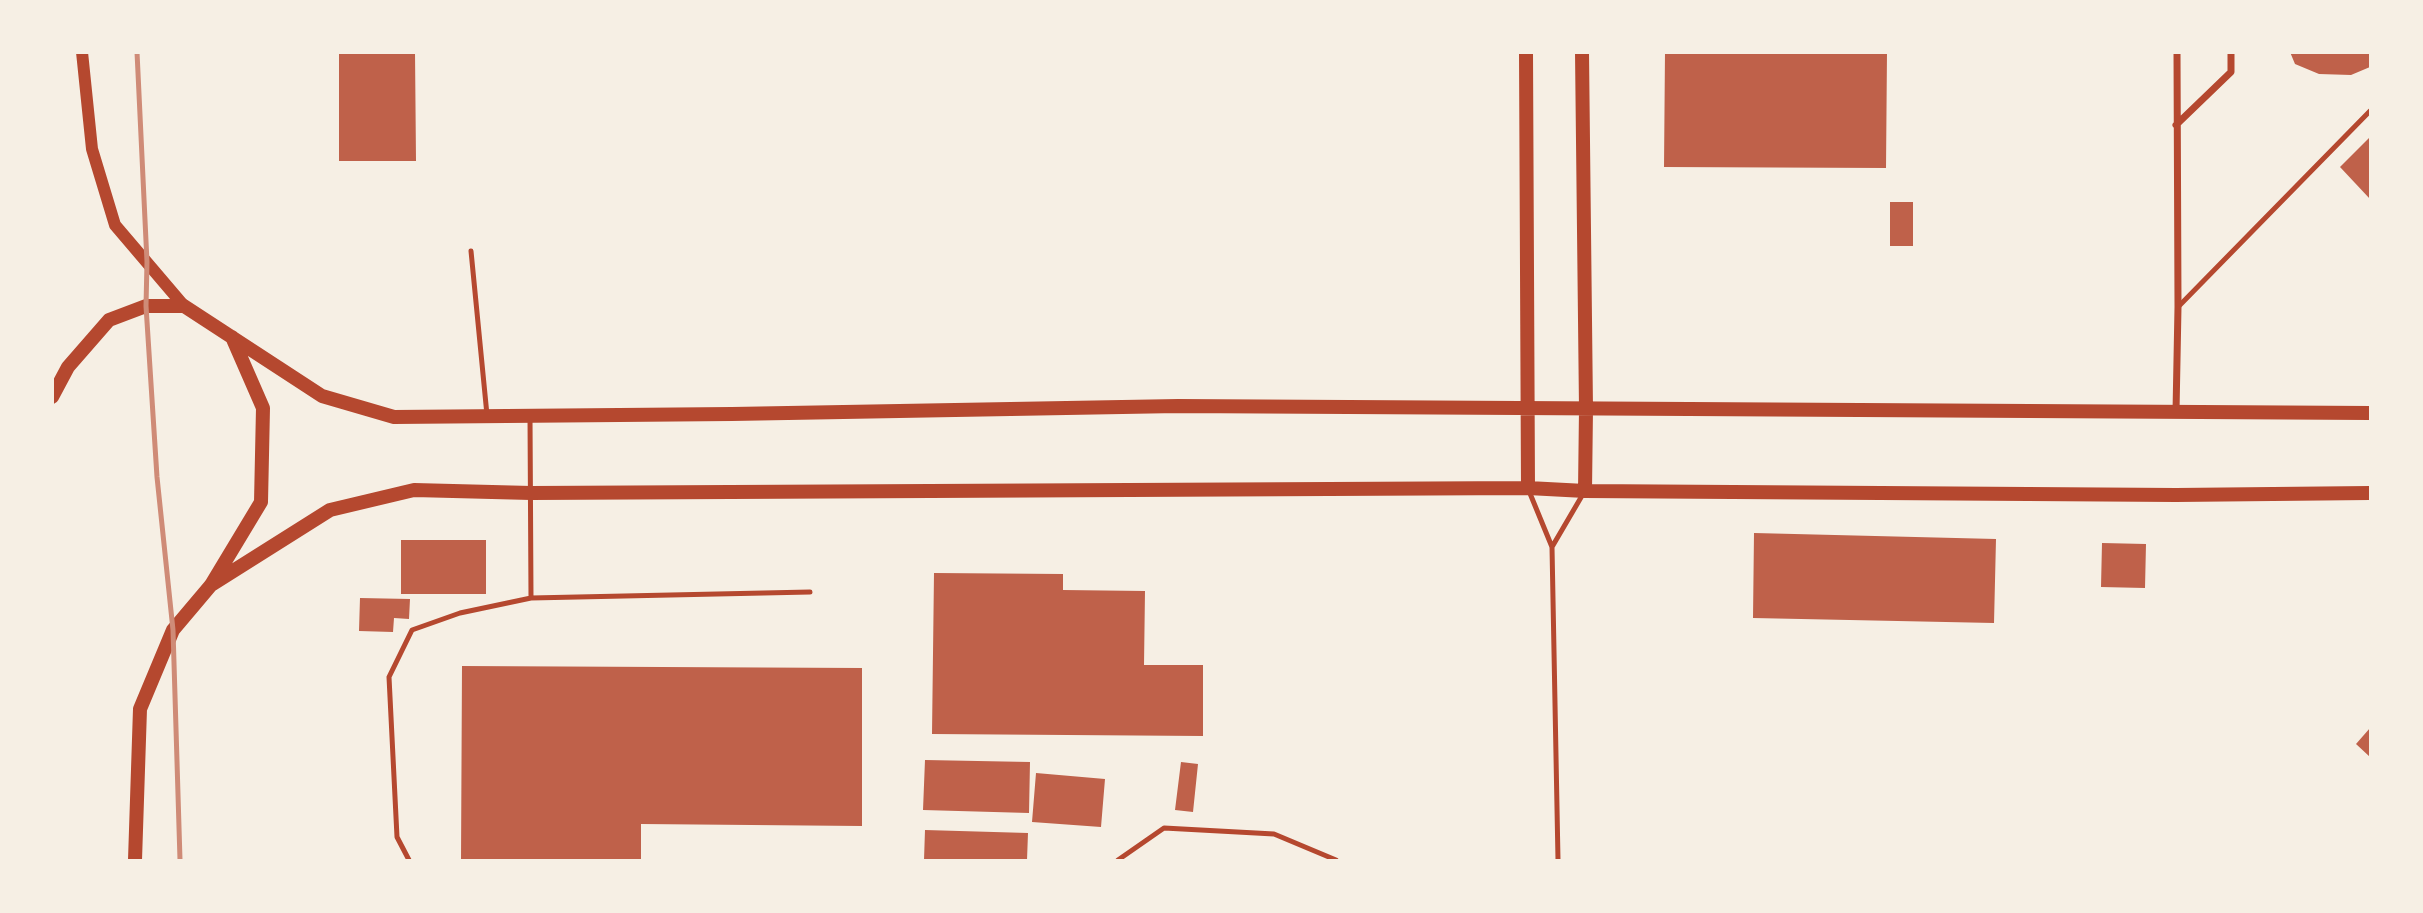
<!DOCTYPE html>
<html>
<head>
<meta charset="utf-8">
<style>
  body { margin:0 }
  #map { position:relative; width:2423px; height:913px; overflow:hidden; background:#f6efe4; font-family:Rubik,sans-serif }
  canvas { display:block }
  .frame { position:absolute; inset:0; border:54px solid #f6efe4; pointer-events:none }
</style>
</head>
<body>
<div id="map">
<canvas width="2423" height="913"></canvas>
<div class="frame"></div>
</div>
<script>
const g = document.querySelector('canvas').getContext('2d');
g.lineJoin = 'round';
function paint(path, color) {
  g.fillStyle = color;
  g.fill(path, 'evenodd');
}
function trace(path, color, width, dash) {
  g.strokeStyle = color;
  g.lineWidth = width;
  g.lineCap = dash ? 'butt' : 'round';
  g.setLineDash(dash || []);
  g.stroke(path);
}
const building = new Path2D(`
  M339,52h76l1,109h-77z
  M1665,52h222l-1,116 -222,-1z
  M2290,52h80v15l-19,8 -32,-1 -24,-10z
  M2370,137v62l-30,-32z
  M1890,202h23v44h-23z
  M1754,533l242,6 -2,84 -241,-5z
  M401,540h85v54h-85z
  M2102,543l44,1 -1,44 -44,-1z
  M934,573l129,1v16l82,1 -1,74h59v71l-271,-2z
  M360,598l50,1 -1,20 -15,-1 -1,14 -34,-1z
  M462,666l400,2v158l-221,-2v36h-180z
  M2370,728v29l-14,-13z
  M925,760l105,2 -1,51 -106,-3z
  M1181,762l17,2 -5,48 -18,-2z
  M1036,773l69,6 -4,48 -69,-5z
  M925,830l103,3 -1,27h-103z`);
const service = new Path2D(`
  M471,251l16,164
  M2178,307l192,-196
  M530,416l1,182 279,-6
  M1529,491l23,56 6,313
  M1552,547l31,-53
  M409,860l-12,-23 -8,-160 23,-47 48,-17 71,-15
  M1118,860l46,-32 110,6 62,26`);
const minor = new Path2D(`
  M2176,125l55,-53v-20
  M2176,412l2,-105 -1,-255`);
const tertiary = new Path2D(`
  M82,52l10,97 23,76 69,81`);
const secondary = new Path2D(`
  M1526,52l2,436
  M1582,52l4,357 -1,82
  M52,397l16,-30 41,-47 37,-14h38l138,90 72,21 338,-3 446,-8 1192,7
  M211,585l119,-75 84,-20 117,3 997,-5 57,3 591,4 194,-2
  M135,860l5,-151 33,-79 38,-45 50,-83 2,-94 -31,-71`);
const rail = new Path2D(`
  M137,52l10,210 -1,44 11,171 16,153 7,230`);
paint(building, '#bf614a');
trace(service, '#b5482f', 5);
trace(minor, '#b5482f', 7);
trace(tertiary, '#b5482f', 12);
trace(secondary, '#b5482f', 14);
trace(rail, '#cf8b77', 5);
</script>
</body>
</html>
